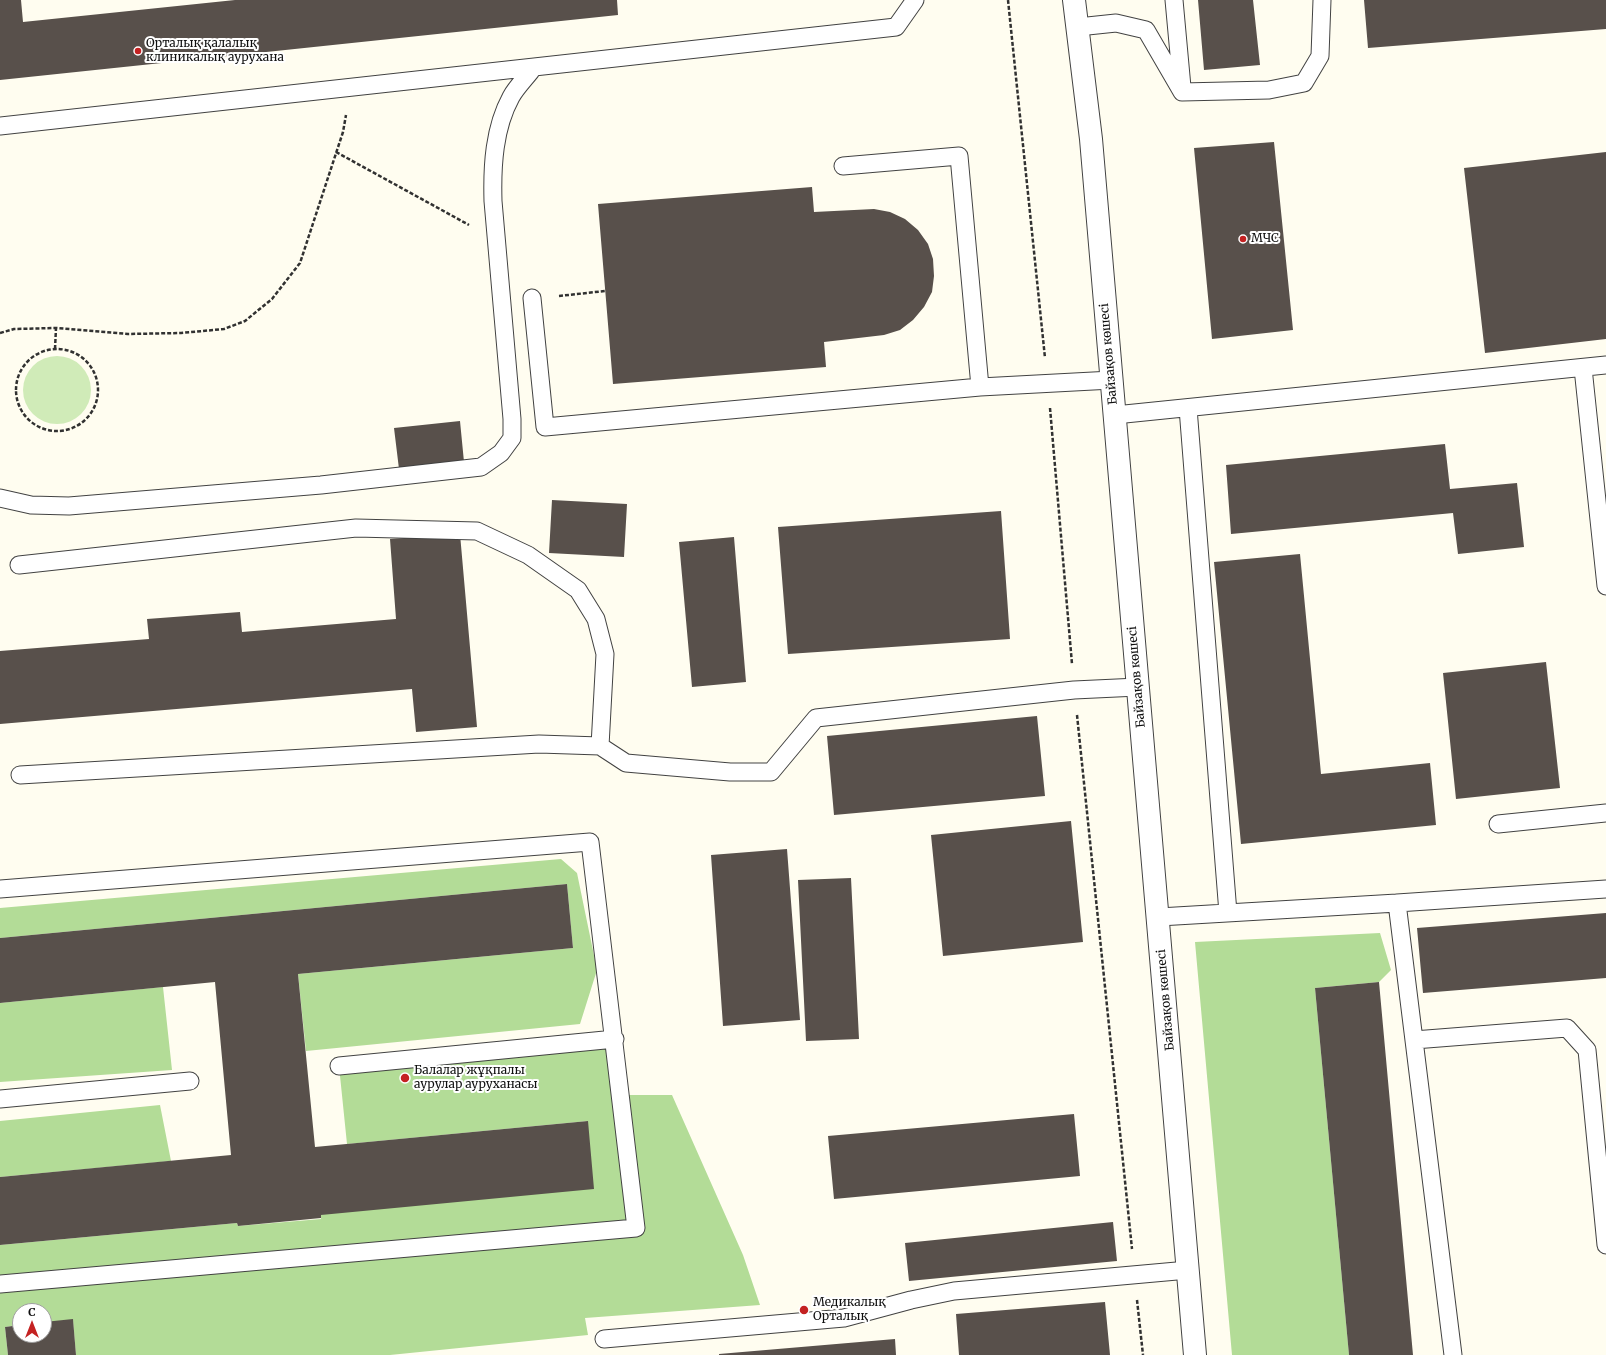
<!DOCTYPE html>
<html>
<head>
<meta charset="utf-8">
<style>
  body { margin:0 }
  #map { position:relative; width:1606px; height:1355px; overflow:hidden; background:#fffdf0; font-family:Merriweather,serif }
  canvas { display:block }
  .north { position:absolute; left:12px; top:1303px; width:40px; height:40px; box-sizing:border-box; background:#fff; border:1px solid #9f9f9f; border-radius:50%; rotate:0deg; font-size:11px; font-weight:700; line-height:16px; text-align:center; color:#0f0f0f }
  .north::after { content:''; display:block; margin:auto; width:14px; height:18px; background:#c42222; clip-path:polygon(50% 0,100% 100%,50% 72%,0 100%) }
</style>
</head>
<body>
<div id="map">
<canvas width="1606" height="1355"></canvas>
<div class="north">С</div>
</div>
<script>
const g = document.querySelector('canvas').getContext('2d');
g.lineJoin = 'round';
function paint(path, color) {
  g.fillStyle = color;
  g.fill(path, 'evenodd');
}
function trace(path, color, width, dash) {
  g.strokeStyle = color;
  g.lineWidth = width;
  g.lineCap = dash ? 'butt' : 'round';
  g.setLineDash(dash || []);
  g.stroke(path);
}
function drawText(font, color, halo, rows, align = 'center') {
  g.font = font + ' Merriweather,serif';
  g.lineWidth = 4;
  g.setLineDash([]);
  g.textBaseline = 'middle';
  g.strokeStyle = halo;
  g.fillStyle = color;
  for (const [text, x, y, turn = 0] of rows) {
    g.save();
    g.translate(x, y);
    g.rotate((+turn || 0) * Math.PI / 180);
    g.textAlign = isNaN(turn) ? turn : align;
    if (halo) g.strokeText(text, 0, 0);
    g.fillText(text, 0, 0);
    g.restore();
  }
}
const green = new Path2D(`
  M23 390a34 34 0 1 1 68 0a34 34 0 1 1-68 0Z`);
const forest = new Path2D(`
  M561,859l16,14 20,97 -17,54 -274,27 -8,-77 275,-26 -6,-64 -567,54v-30z
  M1380,933l11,37 -12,12 -64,6 34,367h-117l-37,-413z
  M163,987l9,83 -172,12v-79z
  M615,1039l6,56h51l71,160 17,50 -175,13 3,17 -198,20h-314l-3,-35 -29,2v-11h-24v14l-15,2 3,28h-8v-110l237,-22 1,3 83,-7v-4l267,-94 -241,23 -8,-78z
  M160,1105l11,56 -171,16v-56z`);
const building = new Path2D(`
  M0,0h21l2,22 212,-22h382l1,15 -618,65z
  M1198,0h55l7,65 -56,5z
  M1364,0h242v29l-238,19z
  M1274,142l19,188 -81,9 -18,-191z
  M1606,152v187l-121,14 -21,-185z
  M812,187l2,25 60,-3 16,3 15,7 13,11 10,14 5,15 1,17 -2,16 -8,15 -11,13 -13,10 -16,5 -60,7 2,25 -213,17 -15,-180z
  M460,421l4,41 -65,7 -5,-41z
  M1445,444l5,45 67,-6 7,64 -66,7 -5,-41 -222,21 -5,-69z
  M552,500l75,4 -3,53 -75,-4z
  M1001,511l9,128 -222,15 -10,-127z
  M460,534l17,193 -61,5 -4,-43 -412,35v-73l149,-12 -2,-20 93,-7 2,20 154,-13 -6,-80z
  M734,537l12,145 -54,5 -13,-145z
  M1300,554l21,220 109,-11 6,62 -195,19 -27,-282z
  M1546,662l14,126 -104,11 -13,-126z
  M1037,716l8,80 -211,19 -7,-79z
  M1071,821l12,121 -140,14 -12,-121z
  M787,849l13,171 -77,6 -12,-171z
  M851,878l8,161 -53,2 -8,-161z
  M567,884l6,64 -275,26 17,173 273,-26 6,68 -273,26v3l-83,8 -1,-3 -237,22v-68l231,-22 -16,-173 -215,21v-65z
  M1606,913v65l-183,15 -6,-65z
  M1379,982l34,373h-64l-34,-367z
  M1074,1114l6,62 -246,23 -6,-63z
  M1113,1222l4,39 -208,20 -4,-38z
  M1105,1302l5,53h-151l-3,-41z
  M73,1319l3,36h-68l-3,-28 15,-2v10h24v-13z
  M895,1339l1,16h-177v-1z`);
const path = new Path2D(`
  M1008,0l37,358
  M336,152l133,73
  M559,296l46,-5
  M0,333l14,-4 42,-1 72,6 53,-1 43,-4 21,-8 27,-22 28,-36 43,-131 3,-17
  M55,349l1,-21
  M16 390a41 41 0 1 1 82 0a41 41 0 1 1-82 0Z
  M1050,408l22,256
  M1077,715l55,534
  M1137,1300l6,55`);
const service = new Path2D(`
  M1174,0l8,87
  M1078,27l38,-4 30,7 36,62 87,-2 35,-7 16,-27 2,-56
  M0,126l896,-99 19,-27
  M843,166l116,-10 21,231
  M532,298l13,129 435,-40 132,-7
  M1583,368l23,218
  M1188,408l40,505
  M1115,415l491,-50
  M0,498l31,7 38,1 252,-21 160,-18 20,-14 11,-15v-19l-19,-218c-1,-35 1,-73 18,-104 6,-11 16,-20 23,-30
  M19,565l337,-37 121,3 51,24 50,35 18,29 9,35 -5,92
  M20,775l519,-31 61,2 26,17 104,9h41l45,-54 258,-28 64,-3
  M1498,824l108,-11
  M0,889l590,-47 46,386 -636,56
  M1397,903l56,452
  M1159,917l238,-14 209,-14
  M1414,1040l153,-12 20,22 19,195
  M339,1066l276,-27
  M0,1099l190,-18
  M604,1339l240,-21 67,-18 43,-9 234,-21`);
const tertiary = new Path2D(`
  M1074,0l17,139 104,1216`);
const markers = [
  [138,51,4,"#c42222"],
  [1243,239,4,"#c42222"],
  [405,1078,5,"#c42222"],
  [804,1310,5,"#c42222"]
];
const poiNames = [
  ["Орталық қалалық",146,44],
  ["клиникалық аурухана",146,58],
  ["МЧС",1251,239],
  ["Балалар жұқпалы",414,1071],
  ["аурулар ауруханасы",414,1085],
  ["Медикалық",813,1303],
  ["Орталық",813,1317]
];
const streetNames = [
  ["Байзақов көшесі",1109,354,-95],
  ["Байзақов көшесі",1137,677,-95],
  ["Байзақов көшесі",1166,1000,-95]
];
paint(green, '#d0ebb8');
paint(forest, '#b3dc97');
paint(building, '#58504b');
trace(service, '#424242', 19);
trace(tertiary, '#424242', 24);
trace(path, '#313131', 2.5, [4, 2]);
trace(service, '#fff', 17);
trace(tertiary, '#fff', 22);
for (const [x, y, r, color] of markers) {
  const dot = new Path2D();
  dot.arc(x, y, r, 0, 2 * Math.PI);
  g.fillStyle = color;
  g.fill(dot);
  trace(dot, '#fff', 1.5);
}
drawText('12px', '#0f0f0f', '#fff', poiNames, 'left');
drawText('12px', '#0f0f0f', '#fff', streetNames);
</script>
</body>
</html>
